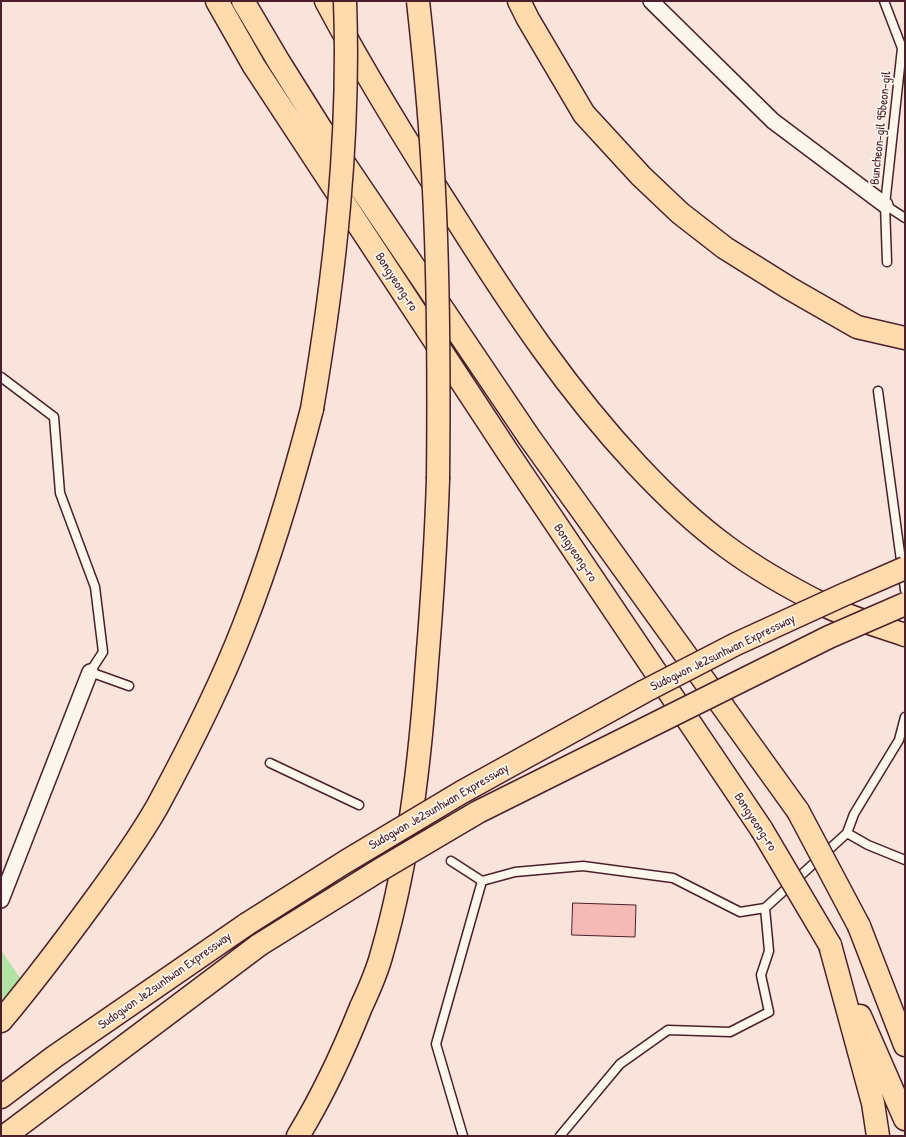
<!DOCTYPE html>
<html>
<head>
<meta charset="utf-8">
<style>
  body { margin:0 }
  #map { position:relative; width:906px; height:1137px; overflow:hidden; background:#f9e4dc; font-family:"Patrick Hand",sans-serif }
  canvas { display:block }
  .frame { position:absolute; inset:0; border:2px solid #4a1f2b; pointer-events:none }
</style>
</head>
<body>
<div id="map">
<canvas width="906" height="1137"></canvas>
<div class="frame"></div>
</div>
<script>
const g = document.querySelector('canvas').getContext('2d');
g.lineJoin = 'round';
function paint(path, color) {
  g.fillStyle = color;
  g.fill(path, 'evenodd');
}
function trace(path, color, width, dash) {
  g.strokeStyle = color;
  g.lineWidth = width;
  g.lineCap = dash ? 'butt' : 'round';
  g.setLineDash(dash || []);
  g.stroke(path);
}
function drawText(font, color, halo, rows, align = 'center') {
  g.font = font + ' "Patrick Hand",sans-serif';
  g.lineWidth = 3.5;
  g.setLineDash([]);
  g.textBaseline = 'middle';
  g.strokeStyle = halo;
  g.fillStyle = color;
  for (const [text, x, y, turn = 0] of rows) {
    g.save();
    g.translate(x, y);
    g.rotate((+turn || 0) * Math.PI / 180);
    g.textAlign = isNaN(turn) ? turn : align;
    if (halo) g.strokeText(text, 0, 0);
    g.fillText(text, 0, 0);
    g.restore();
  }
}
const green = new Path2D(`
  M1,950l28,41 -28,14z`);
const building = new Path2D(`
  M573,903l63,2 -1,32 -63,-2z`);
const lane = new Path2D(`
  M884,1l18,47 -17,157 2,57
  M885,205l20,13
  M1,377l53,40 6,76 35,94 8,65 -13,20 39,14
  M878,391l27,199
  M270,763l89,42
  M847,833l7,-19 45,-74 6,-23
  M451,861l31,20 33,-9 68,-6 90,12 67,34 25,-4 82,-75 21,12 37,15
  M463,1136l-27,-92 46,-163
  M560,1136l60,-72 48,-34 62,2 39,-20 -8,-37 8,-24 -4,-43`);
const street = new Path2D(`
  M651,1l122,120 112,84
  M1,900l89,-228`);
const highway = new Path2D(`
  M217,1l37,65 255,388 253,376
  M243,1l36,61 42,67 208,308 269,374
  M326,1c41,77 87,151 134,224 53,84 108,166 176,239 28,30 58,59 91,83 31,23 65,42 99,59 25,12 53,20 79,29
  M519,1l9,18 56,95 57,62 39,37 45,35 64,40 68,39 48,11
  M859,926l46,119
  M830,945l43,158 5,33
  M860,1016l45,103
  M1,1021c32,-38 62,-78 92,-119 22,-30 45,-62 64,-95 32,-59 63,-120 87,-182 28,-71 49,-143 68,-216
  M1,1097l53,-40 193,-133
  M5,1136l254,-191
  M298,1136c25,-41 45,-84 63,-129 8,-17 16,-35 21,-54 27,-94 38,-192 45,-290 5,-61 9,-122 11,-184`);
const highwayBridge = new Path2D(`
  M418,1c7,63 13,127 16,190 5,96 5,192 4,288
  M312,409c23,-135 38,-271 33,-408
  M798,811l61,115
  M762,830l68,115
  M247,924l98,-62 117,-70 183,-101 91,-47 107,-49 62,-27
  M259,945l119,-74 100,-59 351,-175 76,-33`);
const streetNames = [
  ["Buncheon-gil 95beon-gil",881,128,-84],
  ["Bongyeong-ro",396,282,57],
  ["Bongyeong-ro",575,553,56],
  ["Sudogwon Je2sunhwan Expressway",723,653,-26],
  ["Sudogwon Je2sunhwan Expressway",439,807,-30],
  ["Bongyeong-ro",755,822,57],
  ["Sudogwon Je2sunhwan Expressway",165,981,-35]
];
paint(green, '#b1e3a4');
paint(building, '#f5b9b6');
trace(building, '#4a1f2b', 1);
trace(lane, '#4a1f2b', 11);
trace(street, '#4a1f2b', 18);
trace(highway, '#4a1f2b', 25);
trace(lane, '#fbf7ec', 8);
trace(street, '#fbf7ec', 15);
trace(highway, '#fedbac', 22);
trace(highwayBridge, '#4a1f2b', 25, []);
trace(highwayBridge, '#fedbac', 22);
drawText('13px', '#4a1f2b', '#fbf7ec', streetNames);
</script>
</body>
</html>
